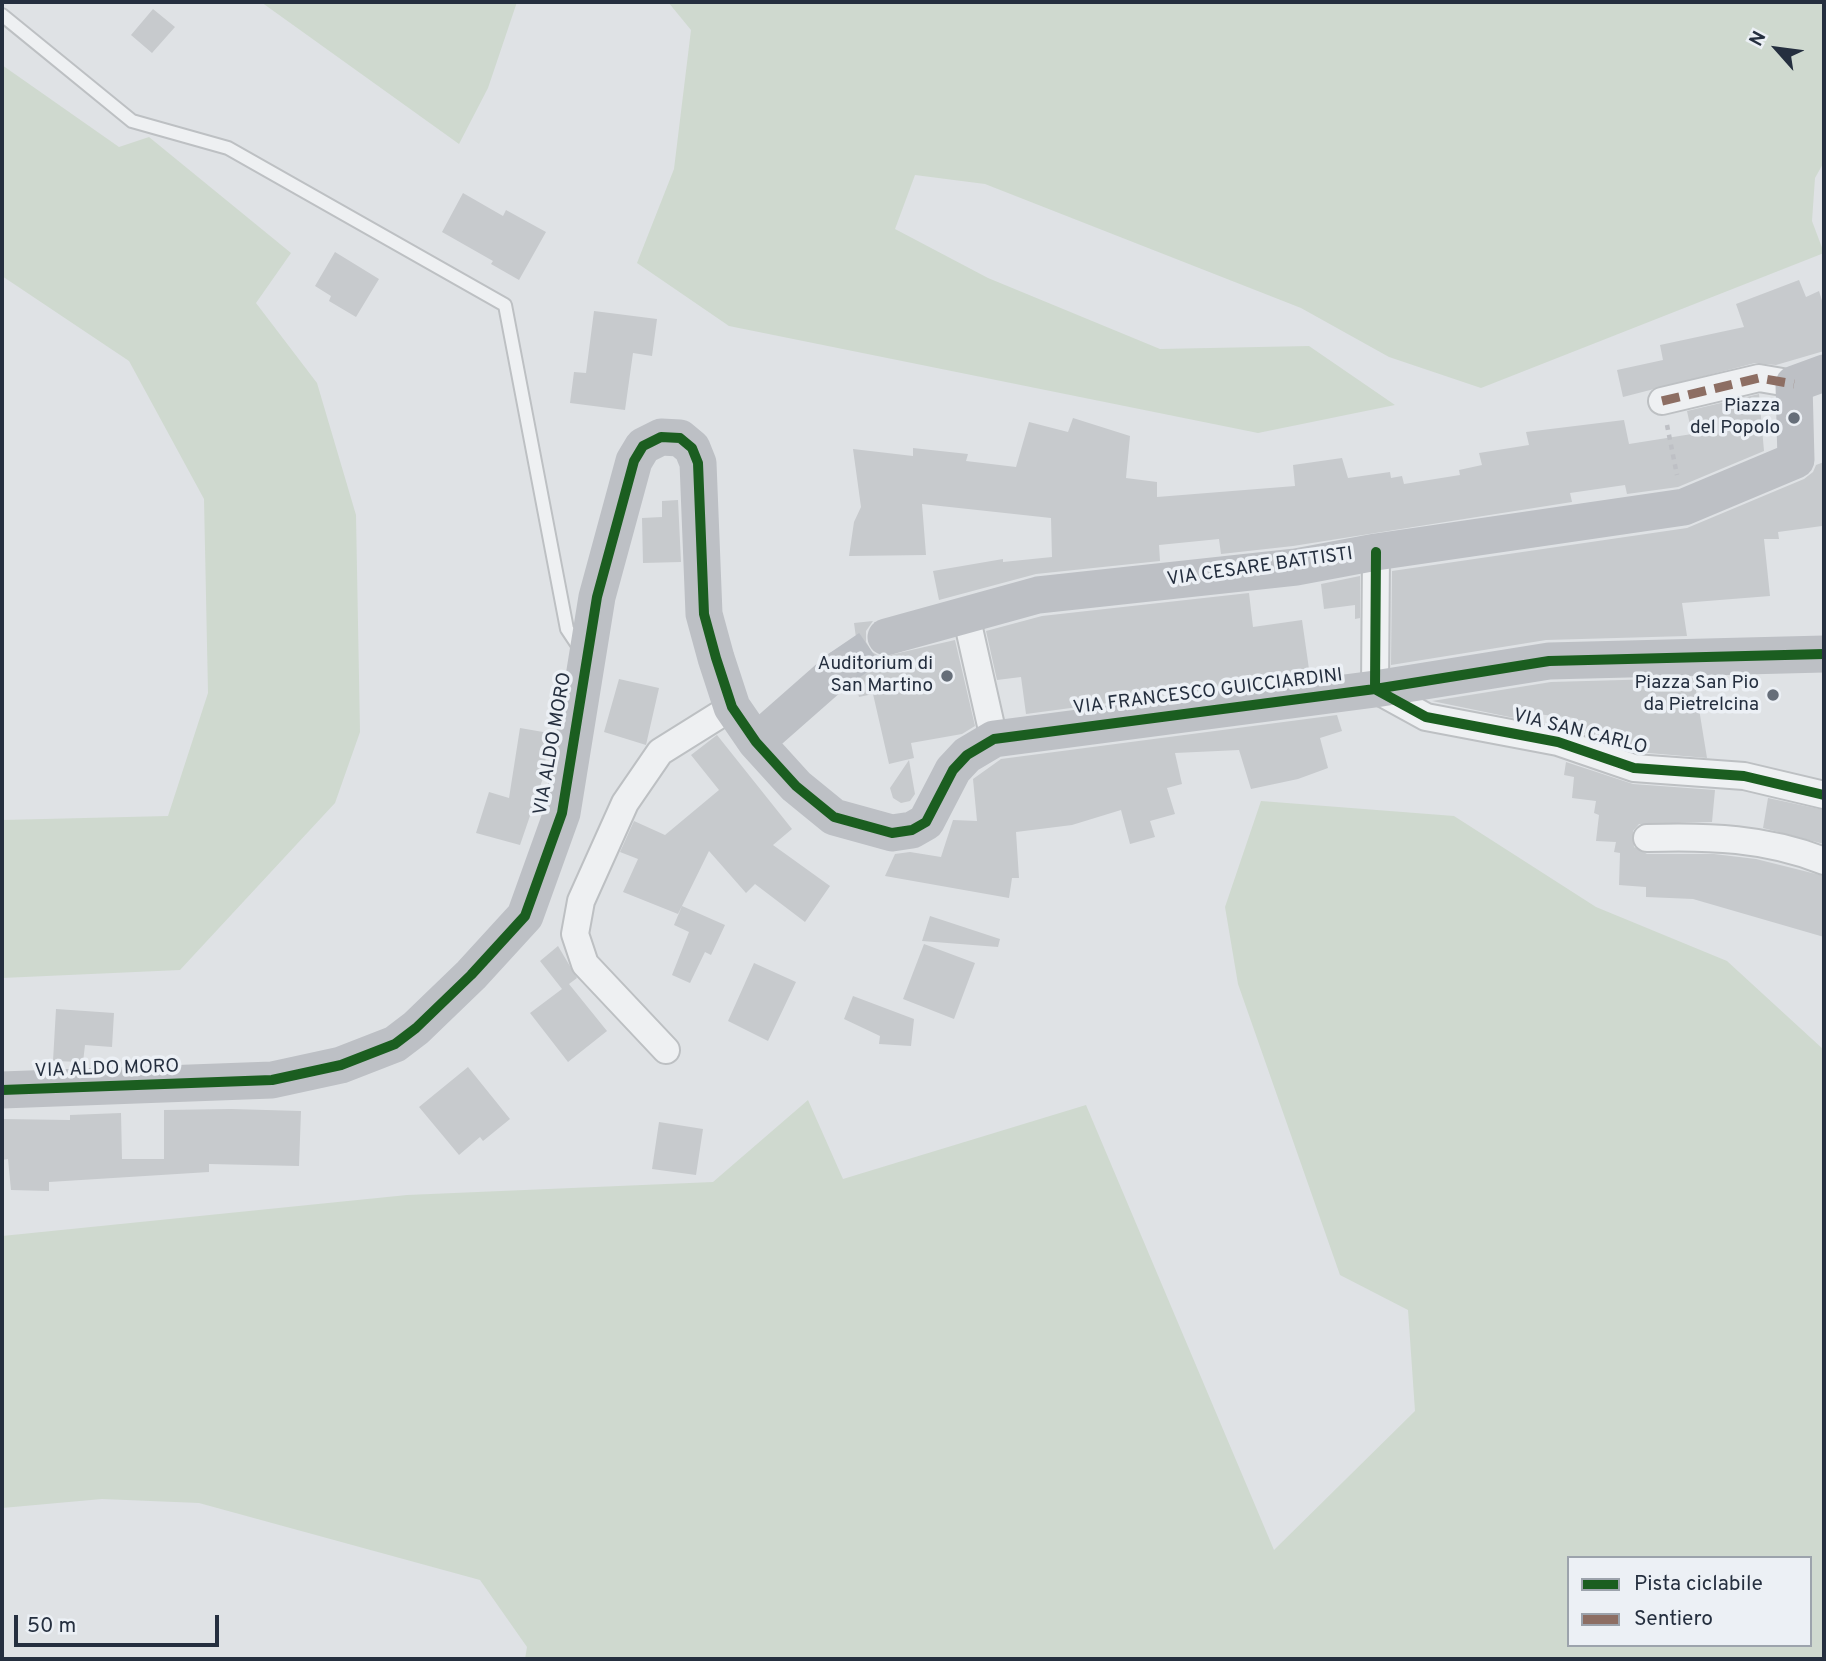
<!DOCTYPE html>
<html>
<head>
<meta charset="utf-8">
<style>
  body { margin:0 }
  #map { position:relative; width:1826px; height:1661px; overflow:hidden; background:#dfe2e5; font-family:Overpass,sans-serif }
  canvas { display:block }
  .frame { position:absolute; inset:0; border:4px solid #252f3f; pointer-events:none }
  .legend { position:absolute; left:1567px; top:1556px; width:245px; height:91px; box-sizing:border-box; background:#ecf0f5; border:2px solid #9ca3ac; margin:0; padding:9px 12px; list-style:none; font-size:21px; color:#252f3f }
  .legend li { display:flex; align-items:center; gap:14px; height:35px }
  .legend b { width:35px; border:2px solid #9ca3ac }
  .north { position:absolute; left:1742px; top:14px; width:70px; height:70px; -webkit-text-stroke:5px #ecf0f5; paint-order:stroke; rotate:298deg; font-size:19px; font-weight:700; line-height:28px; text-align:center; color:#252f3f }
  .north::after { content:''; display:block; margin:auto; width:24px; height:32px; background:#252f3f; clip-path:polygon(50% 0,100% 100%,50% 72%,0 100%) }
  .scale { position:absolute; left:14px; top:1615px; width:205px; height:32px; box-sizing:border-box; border:4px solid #252f3f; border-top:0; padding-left:9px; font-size:21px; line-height:24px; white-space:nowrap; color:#252f3f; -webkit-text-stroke:5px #ecf0f5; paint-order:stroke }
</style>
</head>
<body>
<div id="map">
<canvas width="1826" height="1661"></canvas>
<div class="frame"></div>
<ul class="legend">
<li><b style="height:9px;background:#1b5e20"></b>Pista ciclabile</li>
<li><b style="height:9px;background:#8d6e63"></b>Sentiero</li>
</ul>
<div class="north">N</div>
<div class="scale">50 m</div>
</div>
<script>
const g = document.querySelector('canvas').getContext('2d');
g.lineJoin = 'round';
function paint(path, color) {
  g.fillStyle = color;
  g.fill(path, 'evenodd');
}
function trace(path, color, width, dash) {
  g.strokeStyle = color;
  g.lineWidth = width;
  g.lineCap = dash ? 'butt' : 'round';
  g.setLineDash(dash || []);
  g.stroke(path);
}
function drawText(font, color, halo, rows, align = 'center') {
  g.font = font + ' Overpass,sans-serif';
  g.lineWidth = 7;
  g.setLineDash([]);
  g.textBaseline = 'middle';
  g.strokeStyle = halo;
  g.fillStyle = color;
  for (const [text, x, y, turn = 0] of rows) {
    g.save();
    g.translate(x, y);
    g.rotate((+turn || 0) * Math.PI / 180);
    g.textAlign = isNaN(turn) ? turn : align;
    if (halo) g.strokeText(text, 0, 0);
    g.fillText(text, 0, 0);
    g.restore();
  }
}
const green = new Path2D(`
  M261,2h256l-29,86 -29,56z
  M668,2h1156v160l-9,16 -3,43 12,32 -343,135 -92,-31 -88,-49 -316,-124 -70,-9 -20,54 93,49 172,71 149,-3 86,59 -137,28 -529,-107 -92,-63 37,-94 17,-139z
  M2,65l117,82 30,-10 142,116 -35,50 61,80 39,132 4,217 -25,71 -155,167 -178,8v-158l166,-4 40,-123 -4,-194 -75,-138 -127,-85z
  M1261,801l193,15 142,91 131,54 97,89v609h-1299l2,-12 -47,-67 -281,-77 -97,-4 -100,9v-272l405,-41 306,-13 95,-82 35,79 243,-74 188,445 141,-139 -7,-101 -68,-35 -102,-291 -13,-77zM1569,1558h241v87h-241z`);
const building = new Path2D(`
  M153,9l22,18 -23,26 -21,-18z
  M463,193l40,23 3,-6 40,22 -27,48 -28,-16 2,-3 -51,-29z
  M335,252l44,27 -23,38 -27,-16 2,-5 -16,-10z
  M1799,280l7,17 13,-6 5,16v44l-48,14 -21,-2 -132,34 -6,-27 46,-10 -3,-15 84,-18 -8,-23z
  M594,311l63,8 -5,37 -19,-3 -8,57 -55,-7 4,-31 12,1z
  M1759,394l5,57 -86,36 -51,7 -2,-9 -55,8 2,9 -279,44 -72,8 -2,-15 -60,6 1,16 -124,13 -97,26 -6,-29 70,-12v3l49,-5 -1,-39 -129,-14 4,51 -77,1 5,-34 7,-15 -8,-58 60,7v-8l18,2 37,4 -2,7 50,6 13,-45 39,10 5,-14 57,18 -4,42 31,4v15l138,-11 -2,-21 49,-7 6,20 42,-6 1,6 11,-2 2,8 56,-9 -1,-5 23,-5 -3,-12 50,-8 -3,-13 98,-12 5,24 63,-10 -5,-23z
  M1824,462l-2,64 -44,6 1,7h-15l6,57 -88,7 5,33 -141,4 -155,25 1,-94 295,-43 117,-49 9,-7 3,-7z
  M678,500l3,62 -38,1 -1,-45 20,-1v-16z
  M1360,576v42l-5,1v-14l-31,4 -3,-25z
  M1249,593l4,34 49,-7 8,56 -284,38 -5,-37 -24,3 -11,-49 56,-15z
  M873,621l-7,10v11l6,10 9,5 74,-17 20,86 -13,8 -51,9 3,15 -25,6 -16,-70 -14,3 -4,-16 4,-17 -5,-9 -14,-6 17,-4 -3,-22z
  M1694,678l13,80 -70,-6 -65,-22 2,-12 -47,-5v4l-8,2 -87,-18 119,-19z
  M619,679l40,9 -13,57 -42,-13z
  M1337,715l5,16 -22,7 8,30 -30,11 -47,10 -12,-39 -64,3 7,31 -15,4 8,26 -25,7 5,16 -25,7 -9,-34 -49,15 -56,7 3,46h-7l-3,20 -124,-22 10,-22 15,-2 31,5 12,-37 24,1 -4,-42 28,-20z
  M520,728l29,5 -6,45 -23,67 -44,-12 13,-41 20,6z
  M717,735l75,94 -19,16 57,41 -25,36 -50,-38 -9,9 -37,-42 -31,63 -55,-22 15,-33 -18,-7 14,-31 31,14 54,-45 -28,-35z
  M909,760l6,34 -5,7 -9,2 -8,-5 -3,-10z
  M1566,762l67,22 82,6 -3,32 -73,2 -6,7 1,16 13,7h67l42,5 68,17v61l-131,-38 -47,-2v-10l-27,-2 1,-32 -6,-1 2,-10 -20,-1 3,-26 -5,-2 2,-12 -24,-3 2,-21 -10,-2z
  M1768,798l56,12v34l-61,-16z
  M682,906l43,19 -14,30 -6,-3 -15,31 -18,-8 17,-43 -15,-7z
  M930,916l70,23 -2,8 -76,-6z
  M924,944l51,19 -21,56 -51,-20z
  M558,946l19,32 -8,6 38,47 -39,31 -38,-49 32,-24 -22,-28z
  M754,963l42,19 -28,59 -40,-20z
  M853,996l61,23 -3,27 -32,-2 1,-8 -36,-17z
  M56,1009l58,4 -2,34 -27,-2 -2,17 -30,-1z
  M468,1067l42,52 -27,22 -3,-4 -21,18 -40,-48z
  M231,1109l70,2 -2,55 -90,-2v8l-160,10v9l-38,-1 -3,-31 -6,1v-41l68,1v-5l51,-2 1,46h42v-49z
  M659,1122l44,7 -7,46 -44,-6z`);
const secondaryTunnel = new Path2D(`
  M839,669l47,-32`);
const path = new Path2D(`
  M1667,425l10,50`);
const service = new Path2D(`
  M2,15l130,106 96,27 277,157 62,324 14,21`);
const minor = new Path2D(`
  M1662,401l97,-23 35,6
  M1376,552l-1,137 51,28 132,25 76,26 110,8 80,19
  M966,615l28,124
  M1647,838c61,-2 120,0 177,23
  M666,1050l-81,-86 -10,-30 6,-33 44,-98 35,-51 72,-45`);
const secondary = new Path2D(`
  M886,637l152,-42 258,-28 80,-15 308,-45 112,-47 -2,-76 30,-11
  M756,742l83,-73
  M2,1090l270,-10 69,-15 54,-21 21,-16 55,-53 54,-59 37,-103 35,-216 37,-136 9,-15 18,-9 19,1 12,10 6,15 6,151 12,44 16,49 24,35 40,44 38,31 58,16 20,-3 14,-8 27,-52 14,-15 27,-16 381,-50 174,-28 275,-7`);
const quiet = new Path2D(`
  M1662,401l97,-23 35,6`);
const cycleway = new Path2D(`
  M1376,552l-1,137 51,28 132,25 76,26 110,8 80,19
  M2,1090l270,-10 69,-15 54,-21 21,-16 55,-53 54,-59 37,-103 35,-216 37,-136 9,-15 18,-9 19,1 12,10 6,15 6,151 12,44 16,49 24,35 40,44 38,31 58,16 20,-3 14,-8 27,-52 14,-15 27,-16 381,-50 174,-28 275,-7`);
const markers = [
  [1794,418,7,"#666e79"],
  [947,676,7,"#666e79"],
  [1773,695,7,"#666e79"]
];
const poiNames = [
  ["Piazza",1780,407],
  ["del Popolo",1780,429],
  ["Auditorium di",933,665],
  ["San Martino",933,687],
  ["Piazza San Pio",1759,684],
  ["da Pietrelcina",1759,706]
];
const streetNames = [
  ["VIA CESARE BATTISTI",1260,568,-8],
  ["VIA FRANCESCO GUICCIARDINI",1208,693,-7],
  ["VIA SAN CARLO",1580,733,14],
  ["VIA ALDO MORO",554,744,-80],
  ["VIA ALDO MORO",107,1070,-2]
];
paint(green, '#cfd9cf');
paint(building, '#c7cacd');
trace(secondaryTunnel, '#babec4', 37, [37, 18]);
trace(service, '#bdc0c3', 16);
trace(minor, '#bdc0c3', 30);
trace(path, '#bec0c5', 4.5, [5, 5]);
trace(service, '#eef0f2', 12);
trace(minor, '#eef0f2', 26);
trace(secondary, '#bdc0c5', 37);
trace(quiet, '#8d6e63', 9, [18, 9]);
trace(cycleway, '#1b5e20', 10);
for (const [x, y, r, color] of markers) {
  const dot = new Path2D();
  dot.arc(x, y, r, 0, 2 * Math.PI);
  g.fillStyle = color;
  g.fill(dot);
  trace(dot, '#ecf0f5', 2.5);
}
drawText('19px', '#252f3f', '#ecf0f5', poiNames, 'right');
drawText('19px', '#252f3f', '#ecf0f5', streetNames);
</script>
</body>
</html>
